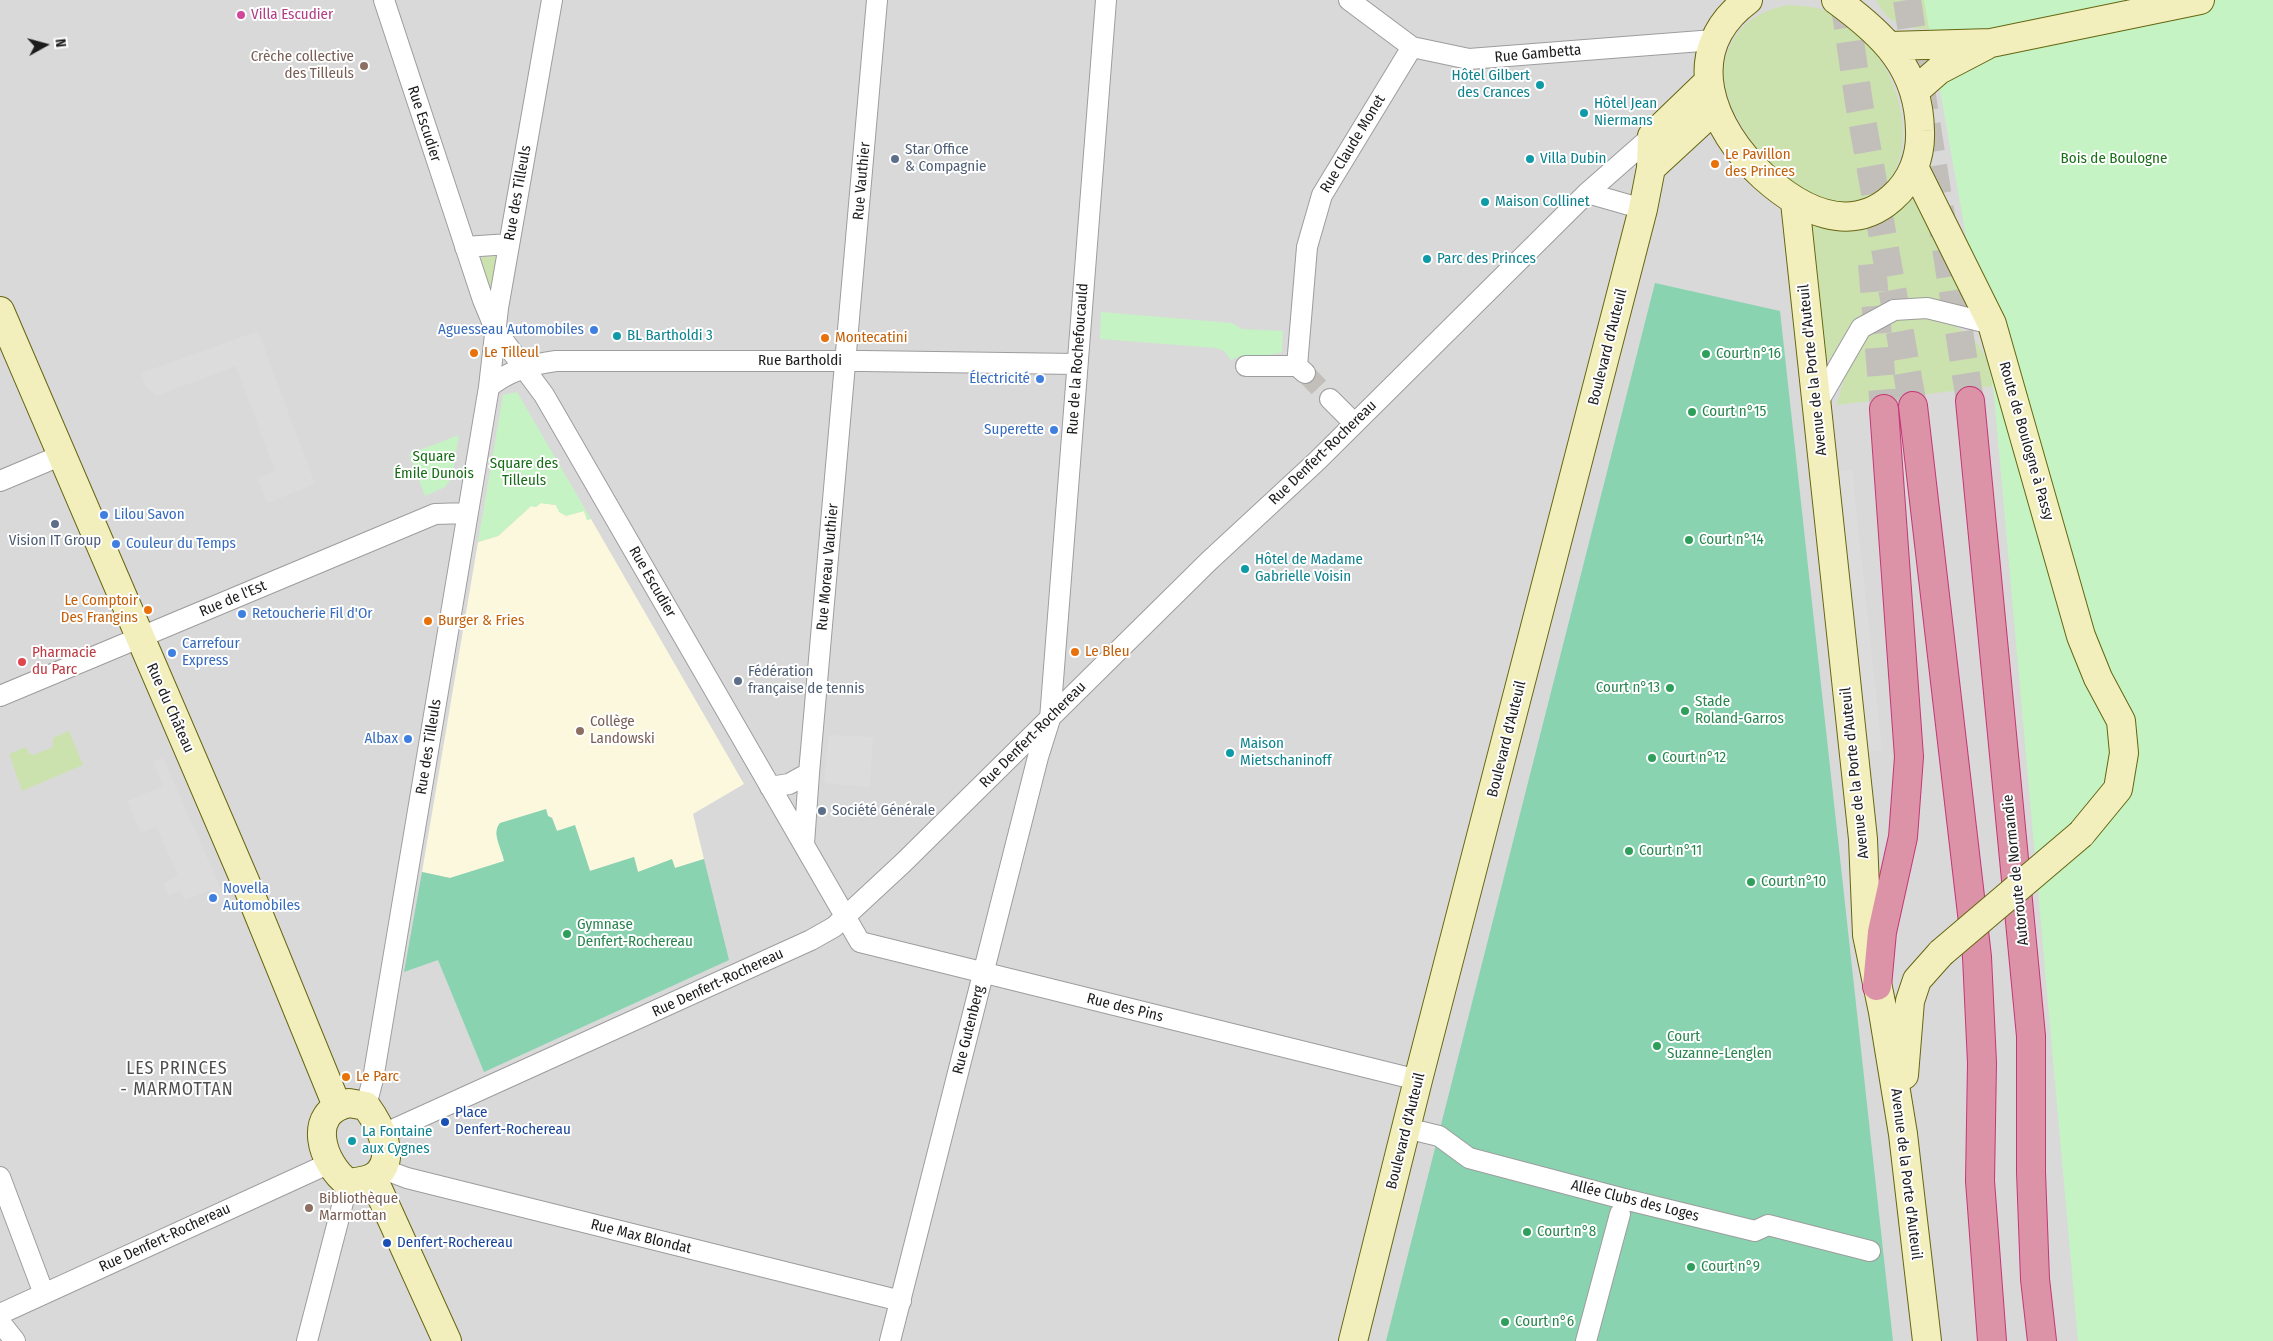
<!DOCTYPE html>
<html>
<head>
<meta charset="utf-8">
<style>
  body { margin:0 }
  #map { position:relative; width:2273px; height:1341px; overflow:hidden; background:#ece8e3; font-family:"Fira Sans Condensed",sans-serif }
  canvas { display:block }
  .north { position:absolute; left:20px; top:20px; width:50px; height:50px; -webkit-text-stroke:4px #fff; paint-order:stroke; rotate:83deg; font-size:14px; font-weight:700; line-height:20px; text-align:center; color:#1c1c1c }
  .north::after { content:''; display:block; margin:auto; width:18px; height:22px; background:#1c1c1c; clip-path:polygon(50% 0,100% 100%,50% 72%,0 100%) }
</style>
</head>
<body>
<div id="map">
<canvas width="2273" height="1341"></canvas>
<div class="north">N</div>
</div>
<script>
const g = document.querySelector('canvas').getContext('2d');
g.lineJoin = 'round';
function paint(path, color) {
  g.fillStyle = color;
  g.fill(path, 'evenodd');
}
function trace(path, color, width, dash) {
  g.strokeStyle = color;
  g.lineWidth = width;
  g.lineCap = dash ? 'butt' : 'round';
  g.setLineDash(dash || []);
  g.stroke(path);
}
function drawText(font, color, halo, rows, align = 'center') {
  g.font = font + ' "Fira Sans Condensed",sans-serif';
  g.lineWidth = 4;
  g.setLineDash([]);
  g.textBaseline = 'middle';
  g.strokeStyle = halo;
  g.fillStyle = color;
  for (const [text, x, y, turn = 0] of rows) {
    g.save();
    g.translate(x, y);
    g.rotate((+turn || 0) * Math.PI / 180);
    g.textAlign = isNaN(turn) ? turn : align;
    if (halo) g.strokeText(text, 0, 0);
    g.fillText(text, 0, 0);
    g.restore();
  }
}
const residential = new Path2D(`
  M0,0h2273v1341h-2273z`);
const education = new Path2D(`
  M540,503l16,2 1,3 12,7 15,-4 3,9 4,-1 153,265 -51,30 11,45 -29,9 -3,-8 -34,12 -4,-15 -44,14 -15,-45 -18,5 -5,-13 -4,-2 -2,-7 -50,24 9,28 -55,17 -28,-6 56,-330 20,-6 33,-30 5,1z`);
const grass = new Path2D(`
  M1876,0h60l11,27c-30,4 -56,4 -71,-27z
  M1788,5c13,1 28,1 41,7 6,3 13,9 18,14 13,10 25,21 34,35 25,39 37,109 -11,136 -59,33 -150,-72 -146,-128 0,-13 6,-24 13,-35 12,-17 31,-25 51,-29z
  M1910,199l7,2 52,104 -3,3c-11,-3 -22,-7 -33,-9 -25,-4 -56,6 -76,22 -12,10 -19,24 -26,38l-7,2 -13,-137h63l24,-14z
  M499,256l-7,40 -11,-36 1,-3z
  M1920,316c46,9 65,23 74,70l-157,19c13,-51 26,-84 83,-89z
  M69,731l14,34 -61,26 -13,-37 17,-7 3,6 5,2 19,-8v-9z`);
const park = new Path2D(`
  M1924,0h349v1341h-195l-84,-946z
  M1101,312l131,11 10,6 41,2 -1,21c-17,7 -33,-1 -51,8l-7,-9 -8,-3 -116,-9z
  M517,392l74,127 -4,1 -3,-9 -18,5 -7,-4 -3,-7 -15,-2 -5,4 -5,-1 -33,30 -20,6 25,-147z
  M459,435l-7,42 -7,10 -20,9 -16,-42z`);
const pitch = new Path2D(`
  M1655,283l125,28 113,1030h-507z
  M546,809l2,7 4,2 5,13 18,-6 15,46 44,-14 4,15 34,-13 3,9 29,-9 25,101 -245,112 -46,-112 -34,12 18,-100 28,6 54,-17c-2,-12 -13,-28 -4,-38z`);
const parking = new Path2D(`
  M258,331l57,153 -48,19 -10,-25 18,-7 -39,-105 -80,30 -12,-12 -3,-11z
  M1852,470l30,280 -18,3 -30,-281z
  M829,735l44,2 -3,50 -46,-4z
  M163,758l63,142 -11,5 -6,-15 -24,10 -5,-9 -11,5 -6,-13 15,-7 -21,-49 -16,6 -14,-32 36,-15 -10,-24z`);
const streetTunnel = new Path2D(`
  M1305,373l25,26`);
const highwayTunnel = new Path2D(`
  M1844,0l15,103 54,303
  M1907,0l63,401
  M1872,264l12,145`);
const street = new Path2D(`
  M384,0l99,300 12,29 49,66 316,547 558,138
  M1349,0l63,47 57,12 245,-19
  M1587,193l56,16
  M465,247l44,-3
  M1246,366h51l8,7
  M1297,366l10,-119 15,-52 90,-148
  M489,387c19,-16 43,-23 67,-26h307l214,3
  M1330,399l24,24
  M1817,404l44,-76 33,-18 33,-2 65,16
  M0,481l62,-26
  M0,696l435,-182 33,-1
  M770,787l19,-3 20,-11
  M804,844l5,-71 68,-773
  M366,1106l7,-27 116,-692 9,-79 54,-308
  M1406,1128l33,8 30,22 155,41 131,32 13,-6 102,26
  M381,1135l430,-195 23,-13 69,-64 306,-302 108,-100 270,-268 65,-57
  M383,1169l24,9 494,123
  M0,1177l44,117
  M0,1314l330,-151
  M0,1322l15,19
  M307,1341l41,-158
  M890,1341l148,-584 12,-38 56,-719
  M1586,1341l34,-127`);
const secondary = new Path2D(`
  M1748,0c-69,51 -37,129 16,177 36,32 85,59 128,21 20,-17 29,-42 28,-67 -1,-63 -36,-96 -84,-131
  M1890,46l101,-3 209,-43
  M1915,91l24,-21 46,-24
  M1914,167l78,157 89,312 17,42 23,43 3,32 -6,36 -37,45
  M1651,168l64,-59
  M1795,202l68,637 4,96 16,77 20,122 24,207
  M0,311l245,570 92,225
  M1904,1075l6,-74 7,-21 24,-27
  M349,1103l17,3c13,18 33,53 9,70 -7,5 -19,6 -27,7 -26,-19 -43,-71 1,-80z
  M373,1178l74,163
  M1353,1341l65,-261 225,-871 8,-41 1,-32 57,-55`);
const highway = new Path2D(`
  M1970,401l61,635v136l4,107 7,62
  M1913,406l64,551 5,106 -2,118 12,160
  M1877,986l5,-54 21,-95 6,-80 -25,-348`);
const secondaryBridge = new Path2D(`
  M1941,953l140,-119`);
const markers = [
  [241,15,5,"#d1479c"],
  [364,66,5,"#8d6e63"],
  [1540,85,5,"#0f9aa8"],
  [1584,113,5,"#0f9aa8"],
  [895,159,5,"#5c6f8a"],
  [1530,159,5,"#0f9aa8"],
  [1715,164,5,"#e8710a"],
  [1485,202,5,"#0f9aa8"],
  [1427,259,5,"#0f9aa8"],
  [594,330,5,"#3f7fe0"],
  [617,336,5,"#0f9aa8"],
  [825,338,5,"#e8710a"],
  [474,353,5,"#e8710a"],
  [1706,354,5,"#2e9e5b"],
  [1040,379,5,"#3f7fe0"],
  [1692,412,5,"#2e9e5b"],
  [1054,430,5,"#3f7fe0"],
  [104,515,5,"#3f7fe0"],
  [55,524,5,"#5c6f8a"],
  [1689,540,5,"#2e9e5b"],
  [116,544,5,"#3f7fe0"],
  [1245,569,5,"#0f9aa8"],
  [148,610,5,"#e8710a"],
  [242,614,5,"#3f7fe0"],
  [428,621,5,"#e8710a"],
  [1075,652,5,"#e8710a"],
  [172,653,5,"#3f7fe0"],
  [22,662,5,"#e0444e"],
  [738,681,5,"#5c6f8a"],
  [1670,688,5,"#2e9e5b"],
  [1685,711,5,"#2e9e5b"],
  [580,731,5,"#8d6e63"],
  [408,739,5,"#3f7fe0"],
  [1230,753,5,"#0f9aa8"],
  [1652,758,5,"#2e9e5b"],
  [822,811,5,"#5c6f8a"],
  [1629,851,5,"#2e9e5b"],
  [1751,882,5,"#2e9e5b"],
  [213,898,5,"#3f7fe0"],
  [567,934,5,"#2e9e5b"],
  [1657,1046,5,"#2e9e5b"],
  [346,1077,5,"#e8710a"],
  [445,1122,5,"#1a4fb4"],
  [352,1141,5,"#0f9aa8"],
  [309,1208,5,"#8d6e63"],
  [1527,1232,5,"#2e9e5b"],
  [387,1243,5,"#1a4fb4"],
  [1691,1267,5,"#2e9e5b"],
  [1505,1322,5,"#2e9e5b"]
];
const hotelNames = [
  ["Villa Escudier",251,15]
];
const streetNames = [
  ["Rue Gambetta",1538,54,-5],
  ["Rue Escudier",424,124,72],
  ["Rue Claude Monet",1353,144,-59],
  ["Rue Vauthier",862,181,-85],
  ["Rue des Tilleuls",518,193,-80],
  ["Boulevard d'Auteuil",1608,347,-76],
  ["Rue de la Rochefoucauld",1078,359,-86],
  ["Rue Bartholdi",800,361],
  ["Avenue de la Porte d'Auteuil",1813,370,-96],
  ["Route de Boulogne à Passy",2026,441,74],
  ["Rue Denfert-Rochereau",1323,453,-44],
  ["Rue Moreau Vauthier",828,567,-85],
  ["Rue Escudier",652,582,60],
  ["Rue de l'Est",233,599,-23],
  ["Rue du Château",170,708,66],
  ["Rue Denfert-Rochereau",1033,735,-45],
  ["Boulevard d'Auteuil",1507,739,-76],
  ["Rue des Tilleuls",429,747,-81],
  ["Avenue de la Porte d'Auteuil",1855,773,-96],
  ["Autoroute de Normandie",2016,870,-96],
  ["Rue Denfert-Rochereau",718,983,-25],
  ["Rue des Pins",1125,1008,14],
  ["Rue Gutenberg",969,1030,-76],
  ["Boulevard d'Auteuil",1406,1131,-76],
  ["Avenue de la Porte d'Auteuil",1906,1174,83],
  ["Allée Clubs des Loges",1635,1201,14],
  ["Rue Max Blondat",641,1237,14],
  ["Rue Denfert-Rochereau",165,1238,-25]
];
const educationNames = [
  ["Crèche collective",354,57,"right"],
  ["des Tilleuls",354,74,"right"],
  ["Collège",590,722],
  ["Landowski",590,739],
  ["Bibliothèque",319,1199],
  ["Marmottan",319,1216]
];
const cultureNames = [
  ["Hôtel Gilbert",1530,76,"right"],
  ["des Crances",1530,93,"right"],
  ["Hôtel Jean",1594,104],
  ["Niermans",1594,121],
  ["Villa Dubin",1540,159],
  ["Maison Collinet",1495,202],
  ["Parc des Princes",1437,259],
  ["BL Bartholdi 3",627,336],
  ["Hôtel de Madame",1255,560],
  ["Gabrielle Voisin",1255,577],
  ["Maison",1240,744],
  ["Mietschaninoff",1240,761],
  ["La Fontaine",362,1132],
  ["aux Cygnes",362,1149]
];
const serviceNames = [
  ["Star Office",905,150],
  ["& Compagnie",905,167],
  ["Vision IT Group",55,541,"center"],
  ["Fédération",748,672],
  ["française de tennis",748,689],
  ["Société Générale",832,811]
];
const foodNames = [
  ["Le Pavillon",1725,155],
  ["des Princes",1725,172],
  ["Montecatini",835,338],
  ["Le Tilleul",484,353],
  ["Le Comptoir",138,601,"right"],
  ["Des Frangins",138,618,"right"],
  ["Burger & Fries",438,621],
  ["Le Bleu",1085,652],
  ["Le Parc",356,1077]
];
const parkNames = [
  ["Bois de Boulogne",2114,159],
  ["Square",434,457],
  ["Émile Dunois",434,474],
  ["Square des",524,464],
  ["Tilleuls",524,481]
];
const shopNames = [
  ["Aguesseau Automobiles",584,330,"right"],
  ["Électricité",1030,379,"right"],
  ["Superette",1044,430,"right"],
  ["Lilou Savon",114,515],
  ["Couleur du Temps",126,544],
  ["Retoucherie Fil d'Or",252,614],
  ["Carrefour",182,644],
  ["Express",182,661],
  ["Albax",398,739,"right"],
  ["Novella",223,889],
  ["Automobiles",223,906]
];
const leisureNames = [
  ["Court n°16",1716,354],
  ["Court n°15",1702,412],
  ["Court n°14",1699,540],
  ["Court n°13",1660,688,"right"],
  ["Stade",1695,702],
  ["Roland-Garros",1695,719],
  ["Court n°12",1662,758],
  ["Court n°11",1639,851],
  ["Court n°10",1761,882],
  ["Gymnase",577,925],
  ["Denfert-Rochereau",577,942],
  ["Court",1667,1037],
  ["Suzanne-Lenglen",1667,1054],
  ["Court n°8",1537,1232],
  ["Court n°9",1701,1267],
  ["Court n°6",1515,1322]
];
const healthNames = [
  ["Pharmacie",32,653],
  ["du Parc",32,670]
];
const transitNames = [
  ["Place",455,1113],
  ["Denfert-Rochereau",455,1130],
  ["Denfert-Rochereau",397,1243]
];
const quarterNames = [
  ["LES PRINCES",177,1069],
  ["- MARMOTTAN",177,1090]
];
paint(residential, '#dad9d9');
paint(education, '#fbf8de');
paint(grass, '#cce2ae');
paint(park, '#c5f3c4');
paint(pitch, '#89d3b0');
paint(parking, '#dcdcdc');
trace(streetTunnel, '#c2bfbb', 20, [20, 10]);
trace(highwayTunnel, '#c2bfbb', 28, [28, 14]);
trace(street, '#9d9d9d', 22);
trace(secondary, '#656610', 30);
trace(highway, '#c43775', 30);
trace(street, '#fff', 20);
trace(secondary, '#f2efbc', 28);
trace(highway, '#dc93a7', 28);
trace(secondaryBridge, '#656610', 30, []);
trace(secondaryBridge, '#f2efbc', 28);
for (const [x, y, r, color] of markers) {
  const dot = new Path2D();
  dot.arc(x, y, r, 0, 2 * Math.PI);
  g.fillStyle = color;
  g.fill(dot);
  trace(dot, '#fff', 2);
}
drawText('15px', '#b23c85', '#fff', hotelNames, 'left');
drawText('15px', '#1c1c1c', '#fff', streetNames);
drawText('15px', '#785e54', '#fff', educationNames, 'left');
drawText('15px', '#0d838f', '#fff', cultureNames, 'left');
drawText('15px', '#4e5e75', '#fff', serviceNames, 'left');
drawText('15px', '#c56008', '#fff', foodNames, 'left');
drawText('15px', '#186e17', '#fff', parkNames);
drawText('15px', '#366cbe', '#fff', shopNames, 'left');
drawText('15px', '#27864d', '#fff', leisureNames, 'left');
drawText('15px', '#be3a42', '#fff', healthNames, 'left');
drawText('15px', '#164399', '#fff', transitNames, 'left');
g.letterSpacing = '1px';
drawText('18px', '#4f4f4f', '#fff', quarterNames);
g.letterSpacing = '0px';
</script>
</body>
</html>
